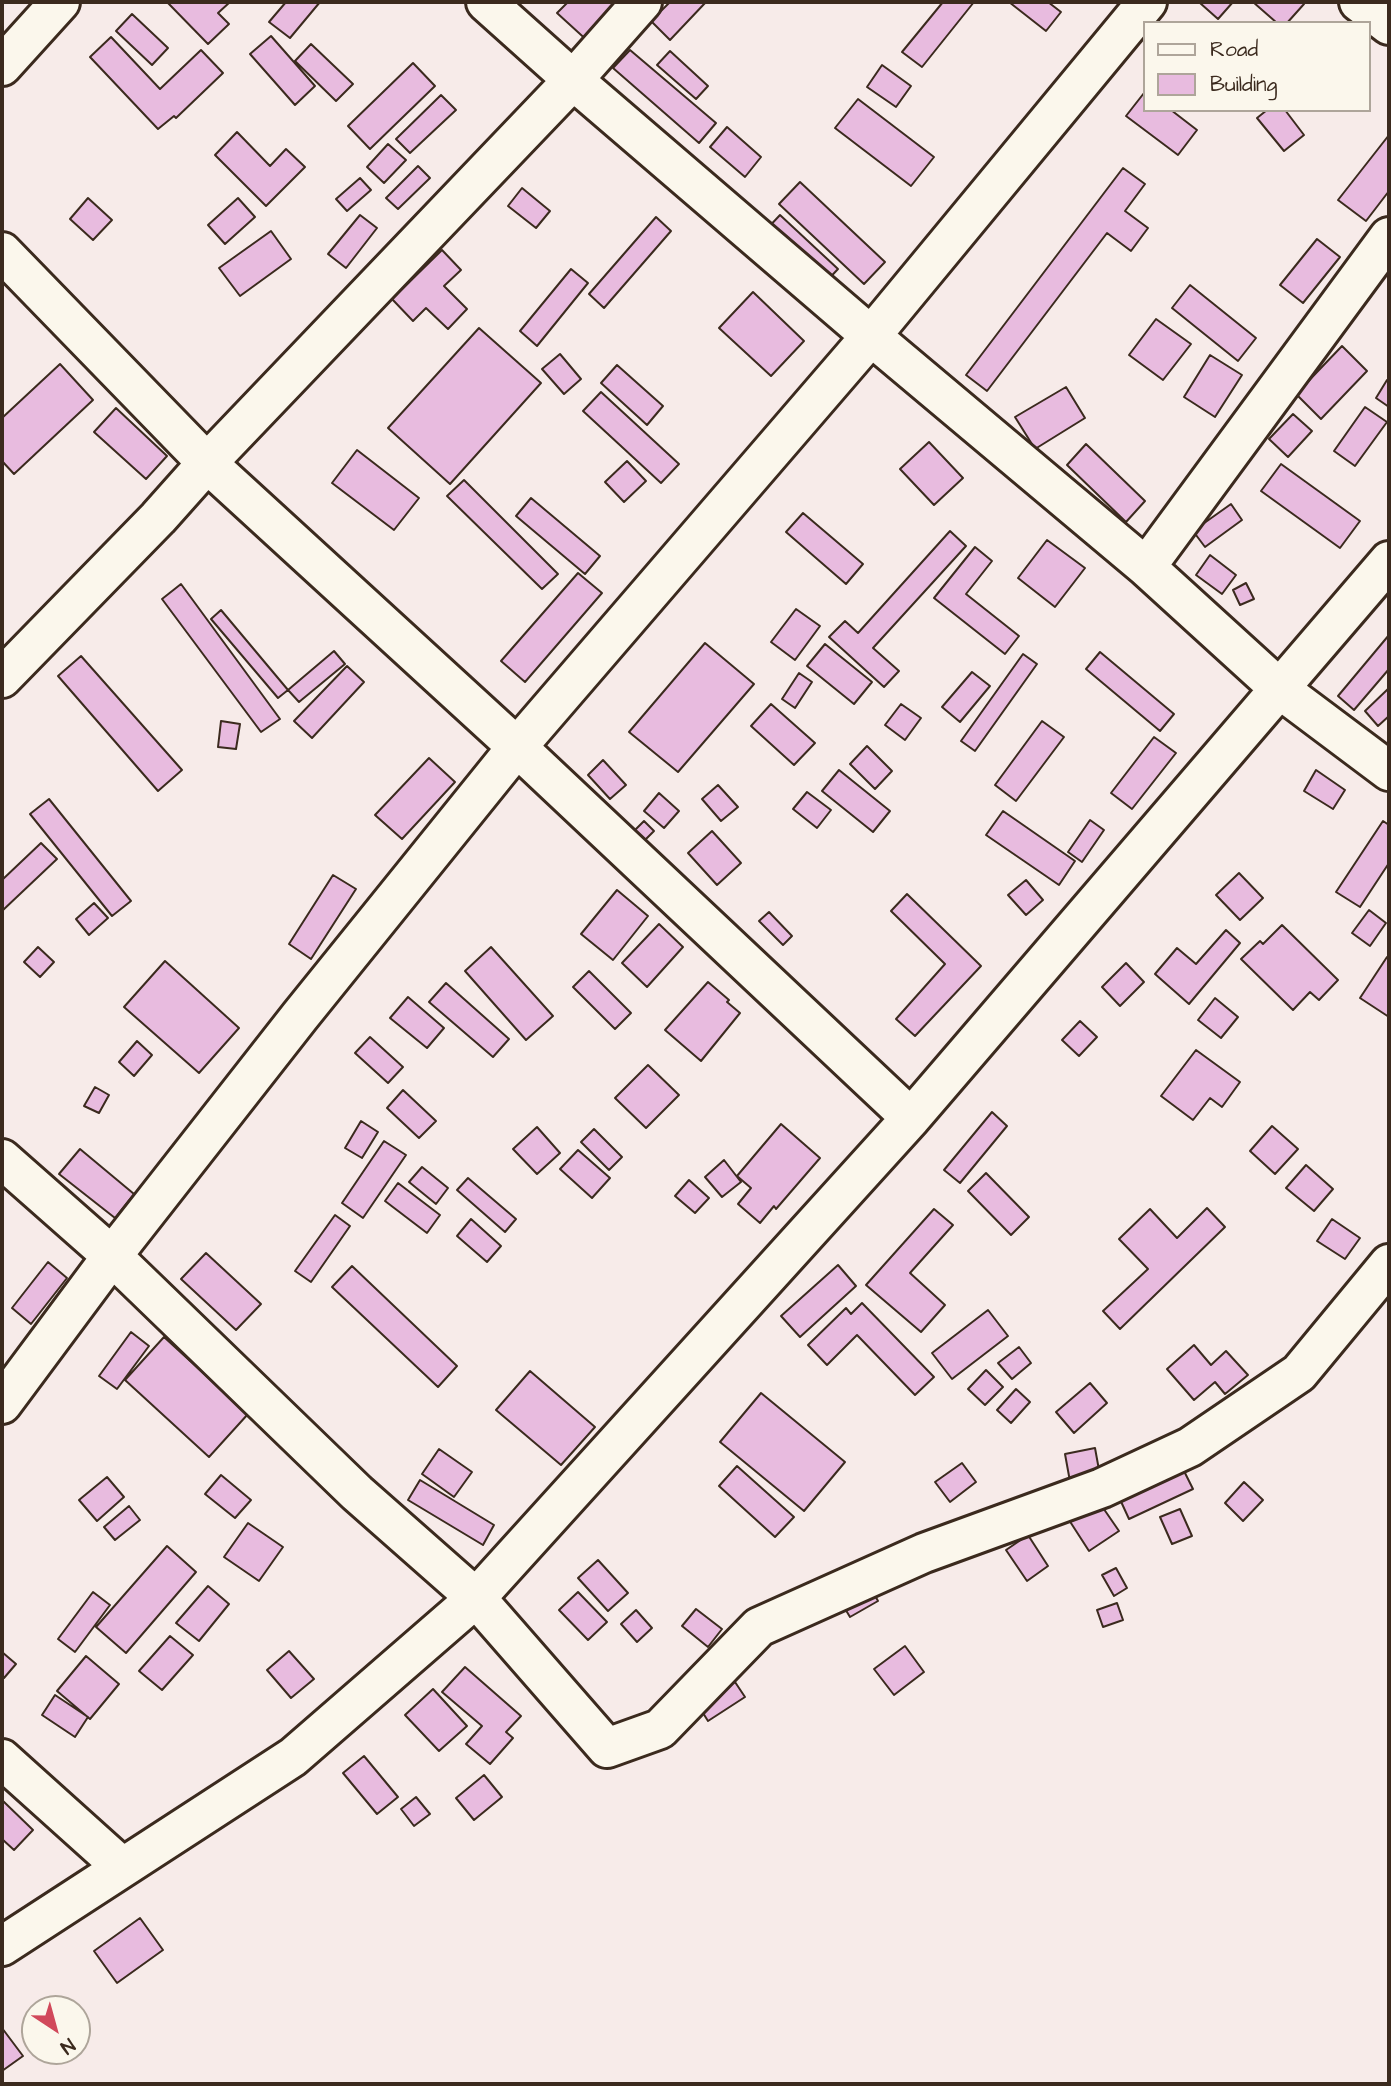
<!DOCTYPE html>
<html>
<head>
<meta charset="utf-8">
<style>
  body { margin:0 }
  #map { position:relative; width:1391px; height:2086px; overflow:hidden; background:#f7ebe9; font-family:"Architects Daughter",sans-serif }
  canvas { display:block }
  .frame { position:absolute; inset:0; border:4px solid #3b2a1e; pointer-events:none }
  .legend { position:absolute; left:1143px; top:21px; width:228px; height:91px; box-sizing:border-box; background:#fbf7ec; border:2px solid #aea59a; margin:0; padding:9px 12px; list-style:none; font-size:21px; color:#3b2a1e }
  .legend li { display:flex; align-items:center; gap:14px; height:35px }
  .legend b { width:35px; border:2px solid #aea59a }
  .north { position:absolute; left:21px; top:1995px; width:70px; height:70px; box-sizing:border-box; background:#fbf7ec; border:2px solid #aea59a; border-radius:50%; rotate:144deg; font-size:19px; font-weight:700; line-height:28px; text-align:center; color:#3b2a1e }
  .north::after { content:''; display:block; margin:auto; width:24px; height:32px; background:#d1495b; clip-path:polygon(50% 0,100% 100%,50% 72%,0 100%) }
</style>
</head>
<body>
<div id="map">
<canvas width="1391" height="2086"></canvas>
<div class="frame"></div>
<ul class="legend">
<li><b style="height:9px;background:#fbf7ec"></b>Road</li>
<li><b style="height:19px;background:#e8bbdf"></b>Building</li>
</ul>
<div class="north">N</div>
</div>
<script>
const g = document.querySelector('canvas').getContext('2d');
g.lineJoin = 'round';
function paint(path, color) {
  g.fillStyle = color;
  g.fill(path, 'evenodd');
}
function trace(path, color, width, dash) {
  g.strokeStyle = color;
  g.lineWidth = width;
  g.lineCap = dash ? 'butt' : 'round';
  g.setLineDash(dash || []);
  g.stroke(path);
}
const building = new Path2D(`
  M167,2h63l-12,11 11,11 -21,20z
  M286,2h34l-30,36 -21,-16z
  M568,2h62l-39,42 -34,-31z
  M670,2h36l-36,38 -19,-19z
  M943,2h31l-52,65 -20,-15z
  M1009,2h39l13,10 -15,19z
  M1202,2h31l-15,17 -18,-16z
  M1253,2h49l2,2 -17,19h-10z
  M132,14l36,34 -16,17 -36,-34z
  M271,36l44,50 -20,19 -45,-51z
  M111,37l49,52 41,-39 22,23 -47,45 -2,-2 -16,13 -68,-72z
  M311,44l42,40 -17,17 -41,-40z
  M630,50l86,73 -17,20 -86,-75z
  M670,51l38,35 -12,13 -39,-34z
  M413,63l22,23 -65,63 -22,-23z
  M882,65l29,21 -15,21 -29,-20z
  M1144,93v17h27l26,20 -19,25 -52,-39z
  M441,95l15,15 -46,43 -14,-14z
  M858,99l76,58 -23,29 -76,-58z
  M1267,110h18l19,25 -20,16 -27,-33z
  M727,127l34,30 -16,20 -35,-30z
  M237,132l33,34 16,-17 19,18 -39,39 -51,-51z
  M1389,135v56l-23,30 -28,-21z
  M388,144l18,16 -22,23 -17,-16z
  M418,166l12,12 -32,31 -12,-11z
  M1123,168l22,16 -20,27 23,17 -17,23 -24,-18 -120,158 -21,-16z
  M360,178l11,12 -24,21 -11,-12z
  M800,182l85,80 -21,22 -85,-80z
  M522,188l28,23 -14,17 -28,-22z
  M88,198l24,22 -19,20 -23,-21z
  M238,198l17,19 -30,27 -17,-19z
  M360,215l17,13 -31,40 -18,-14z
  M780,215l58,54 -16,17 -58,-54z
  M656,217l15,14 -67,77 -15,-14z
  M271,231l20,28 -51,37 -21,-28z
  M1317,239l23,18 -37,46 -23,-18z
  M442,250l19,20 -17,16 23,23 -19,20 -22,-21 -13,13 -21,-22z
  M571,269l17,14 -51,63 -17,-15z
  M1190,285l66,53 -18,23 -66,-53z
  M753,292l51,49 -33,35 -52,-48z
  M1156,319l35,25 -28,36 -34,-25z
  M479,328l62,55 -91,101 -62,-56z
  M1342,346l25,25 -46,48 -25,-25z
  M560,354l21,25 -17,15 -22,-25z
  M1210,355l32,20 -27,42 -31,-20z
  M60,364l33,36 -79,74 -12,-13v-43z
  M617,365l46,41 -16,19 -46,-42z
  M1387,380l2,2v25l-13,-9z
  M1066,387l19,31 -50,31 -20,-32z
  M601,392l78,72 -18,19 -78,-72z
  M1365,407l22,15 -32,44 -21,-15z
  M116,408l51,48 -21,23 -52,-47z
  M1293,414l19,17 -24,26 -19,-18z
  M929,442l34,36 -29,27 -34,-36z
  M1086,444l59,57 -19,21 -59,-57z
  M357,450l62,48 -25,32 -62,-47z
  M627,461l19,20 -22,21 -19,-20z
  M1281,464l79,57 -20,27 -79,-57z
  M464,480l94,94 -16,15 -95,-93z
  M531,498l69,58 -15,18 -69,-58z
  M1231,504l11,16 -37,27 -12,-16z
  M803,513l60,51 -17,20 -60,-52z
  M950,531l16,15 -93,102 26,23 -15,16 -55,-50 16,-16 13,12z
  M1047,540l38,28 -30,39 -37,-29z
  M975,547l17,14 -26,33 53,42 -14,18 -71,-56z
  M1210,555l26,20 -14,19 -26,-19z
  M578,573l24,20 -77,89 -24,-21z
  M1246,583l8,16 -14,6 -7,-15z
  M181,584l99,135 -19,13 -99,-133z
  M796,609l24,17 -25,34 -24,-18z
  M221,610l67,80 -10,8 -67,-79z
  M1389,635v34l-35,41 -16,-14z
  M705,643l49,41 -76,88 -49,-40z
  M825,644l47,38 -18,22 -47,-38z
  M334,651l11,13 -46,38 -11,-12z
  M1100,652l74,62 -14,17 -74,-62z
  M1023,654l14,10 -62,87 -14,-10z
  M81,656l101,114 -24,21 -100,-115z
  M347,666l17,16 -52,56 -18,-17z
  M972,672l18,14 -30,36 -18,-15z
  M799,673l13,9 -17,26 -13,-9z
  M1389,688v28l-11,10 -13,-15z
  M771,704l44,39 -21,22 -43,-39z
  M901,704l20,14 -16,22 -20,-15z
  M221,721l19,3 -4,25 -18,-2z
  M1042,721l22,16 -48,64 -21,-16z
  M1154,737l22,16 -44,56 -21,-16z
  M867,746l25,25 -17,18 -25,-25z
  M429,758l26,24 -53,57 -27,-24z
  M603,760l23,25 -16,14 -22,-24z
  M839,770l51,41 -17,21 -51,-41z
  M1316,770l29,20 -12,19 -29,-18z
  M718,785l20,22 -17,14 -19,-22z
  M807,792l24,18 -14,18 -24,-19z
  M659,793l20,18 -15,17 -20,-17z
  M49,799l82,102 -19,15 -82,-102z
  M1003,811l72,50 -16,24 -73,-50z
  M1090,820l14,10 -22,32 -14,-10z
  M644,821l10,10 -14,14 -10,-10z
  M1383,821l6,4v38l-29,44 -24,-15z
  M712,831l29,32 -24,22 -29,-32z
  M41,843l16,16 -55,52v-31z
  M1239,873l24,25 -23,22 -24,-25z
  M333,875l23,14 -45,70 -22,-15z
  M1026,880l17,20 -17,15 -18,-20z
  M617,890l31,26 -35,44 -32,-26z
  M907,894l74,72 -66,70 -19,-17 49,-55 -54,-53z
  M94,903l14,15 -19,17 -13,-16z
  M1369,910l17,13 -16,23 -18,-13z
  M769,912l23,24 -9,9 -24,-24z
  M659,924l24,23 -36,40 -25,-24z
  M1282,925l56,55 -19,20 -9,-8 -17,18 -52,-51 19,-18 3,3z
  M1226,930l14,13 -51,61 -34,-30 22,-26 19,16z
  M38,947l16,15 -14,15 -16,-15z
  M491,947l62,69 -27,24 -61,-69z
  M1387,957l2,1v59l-29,-19z
  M165,961l74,67 -40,45 -75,-66z
  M1126,963l18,19 -24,24 -18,-19z
  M589,971l42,42 -16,16 -42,-42z
  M708,982l21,18 -2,2 13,11 -39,48 -36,-31z
  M446,983l63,56 -16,18 -64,-55z
  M408,997l36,31 -17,20 -37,-30z
  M1215,998l23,19 -17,21 -23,-18z
  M1080,1021l17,16 -18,19 -17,-16z
  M370,1037l33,30 -15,16 -33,-30z
  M137,1041l15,14 -18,21 -15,-14z
  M1196,1050l44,32 -18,25 -12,-9 -17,22 -32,-24z
  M648,1065l31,30 -33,33 -31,-30z
  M95,1087l14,8 -10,18 -15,-7z
  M403,1090l33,31 -17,17 -32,-30z
  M992,1112l15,14 -47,57 -16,-13z
  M361,1121l17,11 -16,26 -17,-10z
  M781,1124l39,34 -44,51 -2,-3 -14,17 -22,-19 13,-16 -14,-12z
  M1272,1126l26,23 -23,25 -25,-23z
  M537,1127l23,26 -23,21 -24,-25z
  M594,1129l28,28 -13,13 -28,-28z
  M384,1141l22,14 -43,63 -21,-15z
  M80,1149l54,45 -19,24 -56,-44z
  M578,1150l32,28 -18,20 -32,-29z
  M724,1160l17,22 -19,15 -17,-20z
  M1306,1165l27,24 -19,22 -28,-23z
  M422,1167l26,21 -12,16 -27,-22z
  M986,1173l43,44 -18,18 -43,-44z
  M468,1178l48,41 -11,13 -48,-42z
  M689,1180l20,18 -14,15 -20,-17z
  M398,1183l42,32 -13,18 -42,-32z
  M1207,1208l18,19 -105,102 -17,-18 45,-42 -29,-30 31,-30 27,29z
  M934,1209l19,16 -43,48 35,32 -24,27 -55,-47z
  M335,1215l15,11 -39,56 -16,-11z
  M471,1219l30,27 -14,16 -30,-26z
  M1332,1219l28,19 -15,21 -28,-18z
  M206,1253l55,51 -25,26 -55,-51z
  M48,1262l19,16 -36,46 -19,-16z
  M838,1265l18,21 -56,51 -19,-21z
  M352,1266l105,100 -19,21 -106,-100z
  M862,1303l72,74 -19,18 -58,-60 -30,30 -19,-20 38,-37 5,6z
  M988,1310l20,26 -56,43 -20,-26z
  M131,1332l18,14 -32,43 -18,-13z
  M164,1337l84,77 -39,43 -84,-77z
  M1194,1345l17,20 15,-14 22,24 -23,19 -10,-12 -21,18 -27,-31z
  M1019,1347l12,16 -19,16 -14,-16z
  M986,1370l17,17 -18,18 -17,-16z
  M530,1371l65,56 -34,38 -65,-55z
  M1090,1383l17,20 -33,30 -18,-21z
  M1016,1389l14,13 -19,21 -14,-13z
  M761,1393l84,69 -41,49 -84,-69z
  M1095,1448l6,33 -30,6 -6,-33z
  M439,1449l33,23 -18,25 -32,-23z
  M962,1463l14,19 -26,20 -15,-20z
  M1181,1465l12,24 -64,30 -11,-24z
  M737,1466l57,51 -19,20 -56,-51z
  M221,1475l30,25 -16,18 -30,-24z
  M107,1477l17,20 -27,24 -18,-21z
  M420,1480l74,45 -11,20 -75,-45z
  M1244,1482l19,18 -20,21 -18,-18z
  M1099,1502l20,29 -30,20 -20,-31z
  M129,1506l11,14 -25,20 -11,-13z
  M1180,1509l12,27 -20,8 -12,-27z
  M248,1523l35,24 -24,34 -35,-24z
  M1028,1535l20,31 -21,15 -21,-31z
  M167,1546l29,26 -70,81 -30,-26z
  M598,1560l30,33 -20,18 -30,-33z
  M1116,1568l11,20 -13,8 -12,-21z
  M869,1585l9,16 -28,16 -9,-15z
  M208,1586l21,18 -30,37 -23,-18z
  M93,1592l17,13 -35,47 -17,-13z
  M578,1592l29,30 -19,18 -29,-30z
  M1117,1603l6,17 -20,7 -6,-17z
  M696,1609l26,20 -14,18 -26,-21z
  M636,1610l16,18 -15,14 -16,-18z
  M170,1636l23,19 -31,35 -23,-19z
  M905,1646l19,26 -30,23 -20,-26z
  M289,1651l25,28 -23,19 -24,-28z
  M2,1652l14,12 -12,14 -2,-1z
  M86,1656l33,28 -29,35 -33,-28z
  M465,1667l56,49 -15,16 7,6 -23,26 -24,-20 16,-18 -40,-34z
  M735,1682l10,15 -37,24 -10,-16z
  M433,1689l34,37 -28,25 -34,-36z
  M55,1695l33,22 -13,20 -33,-22z
  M364,1756l34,41 -21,17 -34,-41z
  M484,1775l18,22 -28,23 -18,-22z
  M416,1797l14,17 -16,12 -13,-17z
  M2,1800l31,30 -19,20 -12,-11z
  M140,1918l23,32 -46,33 -23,-32z
  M2,2028l21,28 -21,15z`);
const minor = new Path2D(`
  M486,2l87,78 298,256 275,231 135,123 108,81
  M1359,2l30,23
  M2,66l58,-64
  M2,252l205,211 310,284 394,371
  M1146,567l243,-330
  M2,678l156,-160 49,-55 366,-383 69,-78
  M2,1159l110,97 245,237 119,105 131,150 53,-19 99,-102 165,-74 178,-65 88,-41 109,-74 90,-109
  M2,1404l110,-148 188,-240 217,-269 354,-411 276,-334
  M2,1759l120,108
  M2,1946l291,-189 183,-159 435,-480 478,-557`);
paint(building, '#e8bbdf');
trace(building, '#3b2a1e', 2);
trace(minor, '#3b2a1e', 44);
trace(minor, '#fbf7ec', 38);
</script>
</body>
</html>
